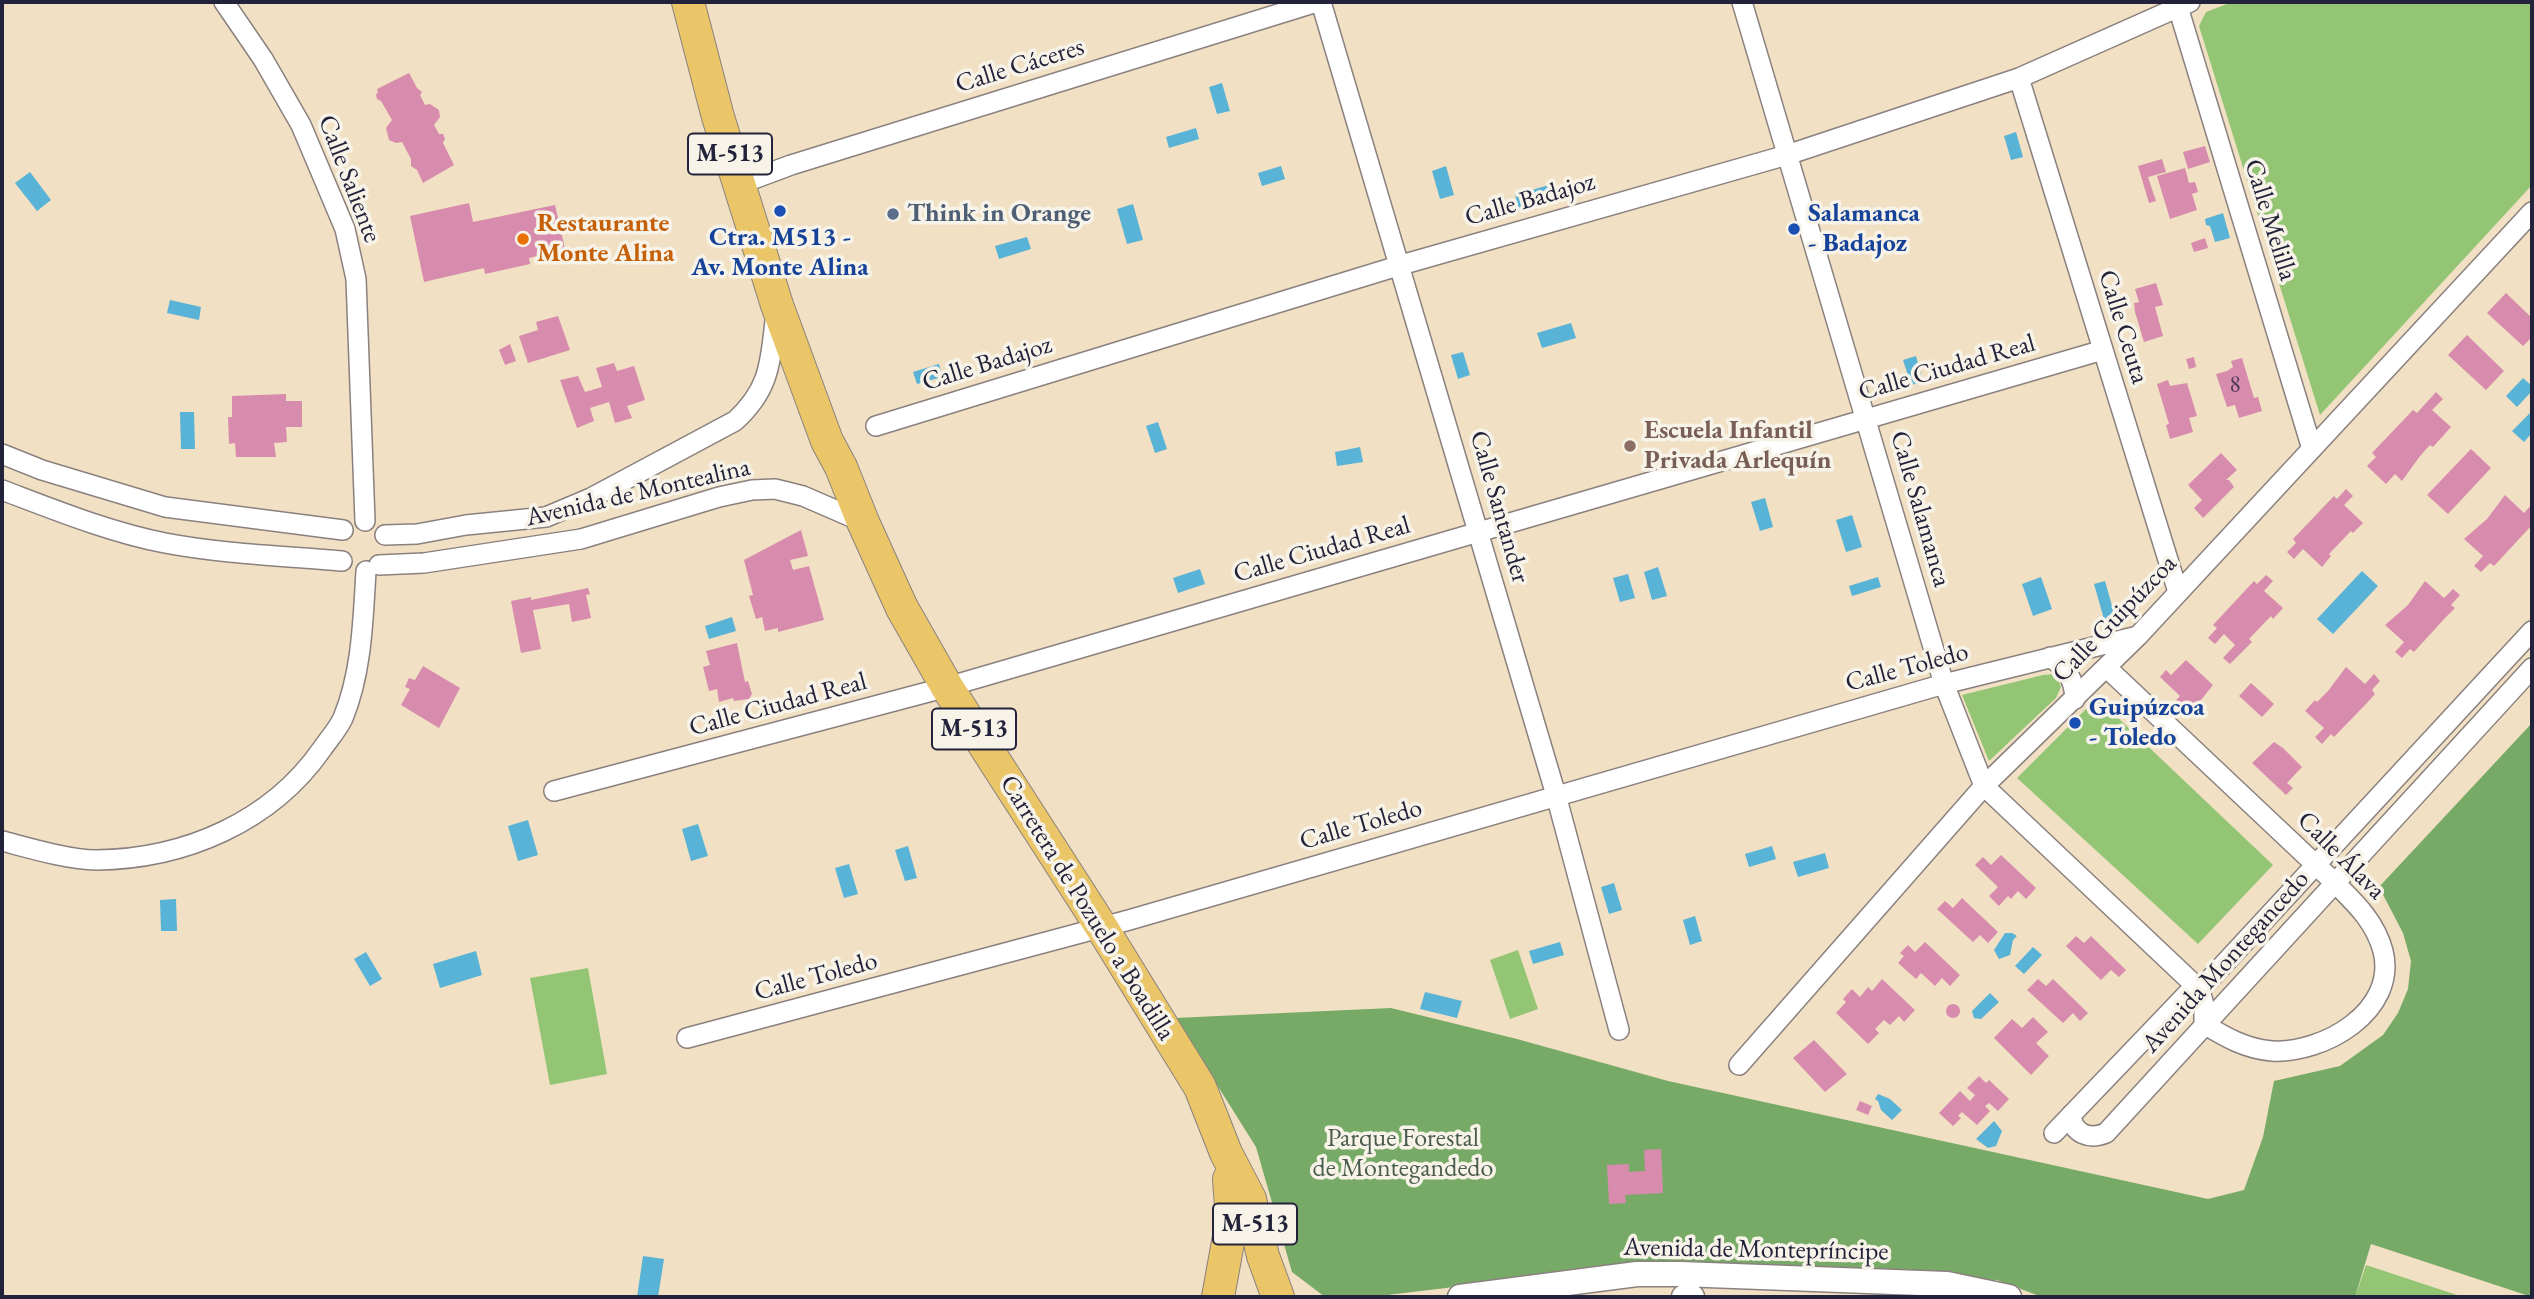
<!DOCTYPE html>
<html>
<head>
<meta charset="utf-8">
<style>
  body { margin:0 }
  #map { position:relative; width:2534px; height:1299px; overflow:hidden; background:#f1e0c3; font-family:"EB Garamond",serif }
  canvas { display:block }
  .frame { position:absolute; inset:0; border:4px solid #22223b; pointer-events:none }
</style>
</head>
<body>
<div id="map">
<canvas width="2534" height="1299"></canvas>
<div class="frame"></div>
</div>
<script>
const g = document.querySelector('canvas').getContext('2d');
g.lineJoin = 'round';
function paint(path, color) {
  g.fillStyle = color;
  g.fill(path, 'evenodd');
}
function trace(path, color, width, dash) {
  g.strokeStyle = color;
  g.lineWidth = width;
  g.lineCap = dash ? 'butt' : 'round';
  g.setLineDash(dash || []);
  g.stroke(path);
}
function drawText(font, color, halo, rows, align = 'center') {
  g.font = font + ' "EB Garamond",serif';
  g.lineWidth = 7;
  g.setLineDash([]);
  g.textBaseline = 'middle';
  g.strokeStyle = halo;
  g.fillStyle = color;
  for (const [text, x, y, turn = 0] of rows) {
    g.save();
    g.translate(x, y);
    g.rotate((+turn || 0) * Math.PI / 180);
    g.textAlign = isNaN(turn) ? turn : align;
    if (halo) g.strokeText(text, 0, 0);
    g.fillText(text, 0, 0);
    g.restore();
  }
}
const green = new Path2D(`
  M2232,2h300v183l-212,230 -121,-389 7,-14z
  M2056,674l5,13 -5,11 -67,63 -27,-66 81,-20z
  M2097,698l176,167 -75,79 -181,-166z
  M1518,950l20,59 -28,10 -20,-59z
  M588,968l19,106 -57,11 -20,-107z
  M2366,1265l97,32h-108z`);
const forest = new Path2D(`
  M2532,723v574l-161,-53 -16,53h-313l-45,-17 -352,-16 -274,33h-46l-33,-25 -36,-125 -81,-129 216,-10 126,31 151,42 540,118 36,-9 19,-53 11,-56 66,-15 43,-31 15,-22 10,-24 3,-28 -8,-28 -24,-46z`);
const water = new Path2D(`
  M1222,83l8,28 -13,3 -8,-27z
  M1196,128l3,11 -30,9 -3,-11z
  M2016,132l7,25 -12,3 -7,-24z
  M1281,166l4,13 -23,7 -4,-13z
  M1446,166l8,29 -14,4 -8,-28z
  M30,172l21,28 -14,11 -22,-28z
  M1549,185l5,14 -35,10 -4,-14z
  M1133,204l10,36 -16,4 -10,-35z
  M2223,213l7,25 -15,4 -5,-16 -4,-1 -1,-6z
  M1027,237l4,12 -32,10 -4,-13z
  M170,300l31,7 -2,13 -32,-7z
  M1571,323l5,15 -34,10 -5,-15z
  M1463,352l7,23 -12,4 -7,-24z
  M1916,356l7,26 -12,3 -8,-25z
  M939,364l3,13 -25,7 -4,-12z
  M2523,378l9,8v5l-15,16 -11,-11z
  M2532,411v22l-8,9 -12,-11z
  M180,412h14l1,37h-14z
  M1158,422l9,27 -12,4 -9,-27z
  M1360,447l3,15 -26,4 -2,-14z
  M1765,498l8,29 -13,4 -9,-29z
  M1852,515l10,32 -16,5 -10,-32z
  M1658,567l9,29 -15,4 -8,-28z
  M1200,569l5,15 -27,9 -5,-15z
  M2362,571l16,15 -45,48 -16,-15z
  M1628,574l7,24 -15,4 -7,-24z
  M1878,577l3,10 -29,9 -3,-10z
  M2041,577l11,32 -19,7 -11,-32z
  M2105,581l11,39 -11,3 -11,-39z
  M732,617l4,14 -27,8 -4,-13z
  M528,820l10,35 -20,6 -10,-35z
  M698,824l10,32 -17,5 -9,-32z
  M908,846l9,32 -12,3 -10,-31z
  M1772,846l4,13 -27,8 -4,-13z
  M1825,853l4,15 -31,9 -5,-15z
  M849,864l9,30 -14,4 -9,-30z
  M1614,883l8,27 -13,4 -8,-27z
  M176,899l1,32h-16l-1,-31z
  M1695,916l7,25 -12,4 -7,-25z
  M2005,933h7l5,3 -4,4 -3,15 -11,4 -5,-9z
  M1560,942l4,13 -31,9 -4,-13z
  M2033,947l9,8 -18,19 -9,-8z
  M476,951l6,24 -42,13 -7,-24z
  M366,952l16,27 -12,7 -16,-27z
  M1425,992l37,9 -5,17 -37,-9z
  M1990,993l9,9 -18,17 -7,-1 -2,-7z
  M1878,1094l12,5 12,11 -10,10 -11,-10 -3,-9 -3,-2z
  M1994,1121l8,10 -6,15 -8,2 -12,-9z
  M643,1256l21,3 -6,38h-21z`);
const building = new Path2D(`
  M409,73l8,15 5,4 -2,3 5,10 5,-1 9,6 1,7 -6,8 5,9h4l2,5 -2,4 11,22 -31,18 -6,-13 -6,-4v-7l-9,-17 -6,1 -7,-3 -3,-12 6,-8 -11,-19 -4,-2 -1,-4 2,-3 -1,-3z
  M2205,146l5,16 -22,7 -5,-17z
  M2162,159l4,13 -18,5 8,24 -7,2 -11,-37z
  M2185,168l4,15 6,-1 3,10 -6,2 5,16 -27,9 -13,-43z
  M469,203l4,19 82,-17 10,44 -36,9 1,6 -45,10 -1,-6 -60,14 -14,-66z
  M2205,238l3,10 -14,4 -3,-9z
  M2156,283l7,22 -8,2 8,29 -19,6 -9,-30 -1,-9 5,-1 -4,-13z
  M2506,293l26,25v19l-9,9 -36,-33z
  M558,316l12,34 -42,13 -9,-27 19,-6 -2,-8z
  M2467,335l37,36 -18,19 -38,-35z
  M510,344l6,17 -11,4 -6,-15z
  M2194,357l2,10 -7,2 -3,-10z
  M2242,358l12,40 4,-1 4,14 -23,7 -4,-13 -8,2 -11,-33 11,-3 6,-4 -2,-6z
  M614,363l3,8 17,-5 11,34 -18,6 5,12 -17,5 -6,-21 -19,6 4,13 -17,7 -17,-48 18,-4 7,16 17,-5 -6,-19z
  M2168,380l2,6 17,-3 10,33 -8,2 4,14 -23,7 -4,-14 3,-1 -12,-40z
  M2436,392l7,7 -11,11 19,17 -18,20 -3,-2 -10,11 -18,25 -7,-7 -9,10 -19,-18 9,-9 -4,-4 41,-43 4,3z
  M286,394v7h16v26h-16l1,15 -13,1 2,14h-40l-1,-14 -6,1 -1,-27h4v-21z
  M2471,449l20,19 -43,46 -21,-19z
  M2221,453l16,17 -11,10h3l5,7 -31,31 -9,-10 8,-8 -14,-15z
  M2346,489l7,7 -9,9 19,18 -10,10 -2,-2 -22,23 2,2 -9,11 -19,-18 -9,10 -7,-7 9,-9 -3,-4 41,-43 3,3z
  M2505,495l19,18 8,-9v21l-38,41 -4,-3 -9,9 -7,-6 9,-10 -19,-17 23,-20z
  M801,530l7,26 -18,4 3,10 16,-4 15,54 -46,12v-4l-13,3 -3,-14 -6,2 -7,-23 4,-1 -9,-35z
  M2266,575l7,6 -9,10 19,17 -10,11 -2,-3 -22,23 3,3 -22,22 -7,-6 12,-13 -11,-11 -9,10 -7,-6 9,-10 -4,-3 41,-44 3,3z
  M2425,581l19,17 9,-9 7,6 -9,10 4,3 -10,10 -31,34 -4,-3 -8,9 -7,-6 9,-10 -19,-17 23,-20z
  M588,588l2,6 -4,1 5,23 -19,4 -3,-18 -36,6 8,39 -20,4 -10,-52 20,-4v3z
  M737,643l8,39 3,-1 4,13 -3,5 -15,2 -1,-3 -14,4 -2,-13 -8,2 -6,-24 7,-2 -4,-14z
  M2186,660l27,25 -24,30 -15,-13 6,-6 -20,-19 6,-7 5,5z
  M423,666l37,22 -21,40 -38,-23 9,-16 -5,-2 4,-9 6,2z
  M2346,667l19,17 9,-10 6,7 -8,9 3,4 -9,10 -32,33 -3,-3 -9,10 -7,-7 9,-9 -19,-17 10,-11 2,2 11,-11z
  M2251,683l23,21 -12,13 -23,-21z
  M2274,742l9,6 19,19 -15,16 6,5 -7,7 -34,-32z
  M2001,855l35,33 -10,11 -8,-8 -7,8 -3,-3 -9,10 -10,-10 9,-9 -23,-22 8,-8 8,8z
  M1962,898l36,34 -10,11 -8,-8 -7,7 -36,-33 8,-8 8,7z
  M2076,936l8,7 7,-7 35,34 -7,7 -8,-7 -10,10 -35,-34z
  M1925,942l35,33 -10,11 -8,-8 -7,8 -14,-13 -5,6 -18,-16 6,-7 -4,-3 8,-8 7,7z
  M1882,979l33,31 -11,12 -5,-6 -9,9 -6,-5 -9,9 4,4 -11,11 -32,-31 10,-11 -3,-3 9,-10 8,8 8,-10 4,4z
  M2038,979l8,7 7,-7 35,34 -8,8 -7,-8 -10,10 -36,-33z
  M1946 1011a7 7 0 1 1 14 0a7 7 0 1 1-14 0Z
  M2033,1017l15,15 -12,11 13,13 -18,19 -37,-37 18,-19 10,9z
  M1814,1040l33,34 -22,18 -32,-34z
  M1979,1076l7,7 3,-3 20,19 -11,12 -9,-8 -4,3 5,5 -13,14 -15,-13 -4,4 3,2 -8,8 -14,-13 21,-22 10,10 5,-6 -8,-7z
  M1860,1101l12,5 -4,9 -12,-5z
  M1661,1149l2,44 -38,2 1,8 -17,1 -2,-39 22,-1v8l16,-1 -1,-21z`);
const minor = new Path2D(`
  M224,2l39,57 38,66 44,104 11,50 9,242
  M1321,2l235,793 63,235
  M1742,2l202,682 40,102 216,204 4,15v19c21,13 42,25 68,27 51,3 126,-40 111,-100 -8,-30 -28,-48 -49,-69l-227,-214
  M2178,7l134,442
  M2019,78l159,514
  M740,184l51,-19 526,-163
  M876,426l525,-161 386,-110 232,-77 171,-76
  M2,454l40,16 123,37 178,23
  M2,490c53,20 107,42 163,53 58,11 119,13 177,18
  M385,535l32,-1 49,-9 80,-8 45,-19 144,-77c37,-34 35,-61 41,-108
  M379,565l45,-2 157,-24 138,-42 33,-7 23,-1 28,7 60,26
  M2050,657c17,12 24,21 25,42
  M554,791l393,-104 1156,-337
  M2,841c27,7 67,19 94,19 89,-1 175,-38 226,-111 7,-10 16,-20 21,-31 19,-46 20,-98 23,-147
  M687,1038l442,-118 815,-236 194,-48
  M1739,1065l245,-279 154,-150 394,-424
  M2071,1115c2,19 18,25 35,18l426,-465
  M2054,1133l133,-139 13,-4 332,-359`);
const tertiary = new Path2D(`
  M1460,1297l177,-23h44l266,10 62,13
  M1684,1297h8`);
const primary = new Path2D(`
  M688,2l30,115 59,188 50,136 14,26 22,55 39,86 45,79 155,241 98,159 26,66 24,46 13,57 15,41
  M1218,1297l14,-77 -3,-41`);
const markers = [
  [780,211,7,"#1a4fb4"],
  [893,214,7,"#5c6f8a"],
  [1794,229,7,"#1a4fb4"],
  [523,239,7,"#e8710a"],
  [1630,446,7,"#8d6e63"],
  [2075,723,7,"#1a4fb4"]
];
const numberNames = [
  ["8",2235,386]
];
const shields = [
  [730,154,84],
  [974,729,84],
  [1255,1224,84]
];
const shieldNames = [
  ["M-513",730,154],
  ["M-513",974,729],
  ["M-513",1255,1224]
];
const streetNames = [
  ["Calle Cáceres",1020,66,-17],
  ["Calle Saliente",349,179,69],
  ["Calle Badajoz",1530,200,-16],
  ["Calle Melilla",2270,220,73],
  ["Calle Ceuta",2123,327,73],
  ["Calle Badajoz",987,364,-17],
  ["Calle Ciudad Real",1947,368,-16],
  ["Avenida de Montealina",638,493,-13],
  ["Calle Santander",1499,507,74],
  ["Calle Salamanca",1920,509,74],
  ["Calle Ciudad Real",1322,550,-16],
  ["Calle Guipúzcoa",2115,619,-46],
  ["Calle Toledo",1907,668,-15],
  ["Calle Ciudad Real",778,705,-15],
  ["Calle Toledo",1361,825,-16],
  ["Calle Álava",2341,856,45],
  ["Carretera de Pozuelo a Boadilla",1087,908,58],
  ["Avenida Montegancedo",2226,962,-48],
  ["Calle Toledo",816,977,-15],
  ["Avenida de Montepríncipe",1756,1250,1]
];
const serviceNames = [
  ["Think in Orange",907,214]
];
const transitNames = [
  ["Salamanca",1808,214],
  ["- Badajoz",1808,244],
  ["Ctra. M513 -",780,238,"center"],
  ["Av. Monte Alina",780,268,"center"],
  ["Guipúzcoa",2089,708],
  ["- Toledo",2089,738]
];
const foodNames = [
  ["Restaurante",537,224],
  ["Monte Alina",537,254]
];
const educationNames = [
  ["Escuela Infantil",1644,431],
  ["Privada Arlequín",1644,461]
];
const parkNames = [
  ["Parque Forestal",1403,1139],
  ["de Montegandedo",1403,1169]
];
paint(green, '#94c575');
paint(forest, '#7a6');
paint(water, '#58b3d6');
paint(building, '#d88cad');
trace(minor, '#8a817f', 22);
trace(tertiary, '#8a817f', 27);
trace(primary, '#8a817f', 34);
trace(minor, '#fff', 19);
trace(tertiary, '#fff', 24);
trace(primary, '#ebc669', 32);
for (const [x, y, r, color] of markers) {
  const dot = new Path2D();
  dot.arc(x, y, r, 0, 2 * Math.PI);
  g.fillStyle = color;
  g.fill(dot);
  trace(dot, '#f7f3e8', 2.5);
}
drawText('23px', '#503c58', null, numberNames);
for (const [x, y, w] of shields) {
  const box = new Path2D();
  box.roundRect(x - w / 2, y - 20.5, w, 41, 5);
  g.fillStyle = '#f7f3e8';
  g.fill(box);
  trace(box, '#22223b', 2);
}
drawText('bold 24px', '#22223b', null, shieldNames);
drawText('26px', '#22223b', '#f7f3e8', streetNames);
drawText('bold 26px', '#4e5e75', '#f7f3e8', serviceNames, 'left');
drawText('bold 26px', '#164399', '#f7f3e8', transitNames, 'left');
drawText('bold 26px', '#c56008', '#f7f3e8', foodNames, 'left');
drawText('bold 26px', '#785e54', '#f7f3e8', educationNames, 'left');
drawText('26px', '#4a5b4f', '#f7f3e8', parkNames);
</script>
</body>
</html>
